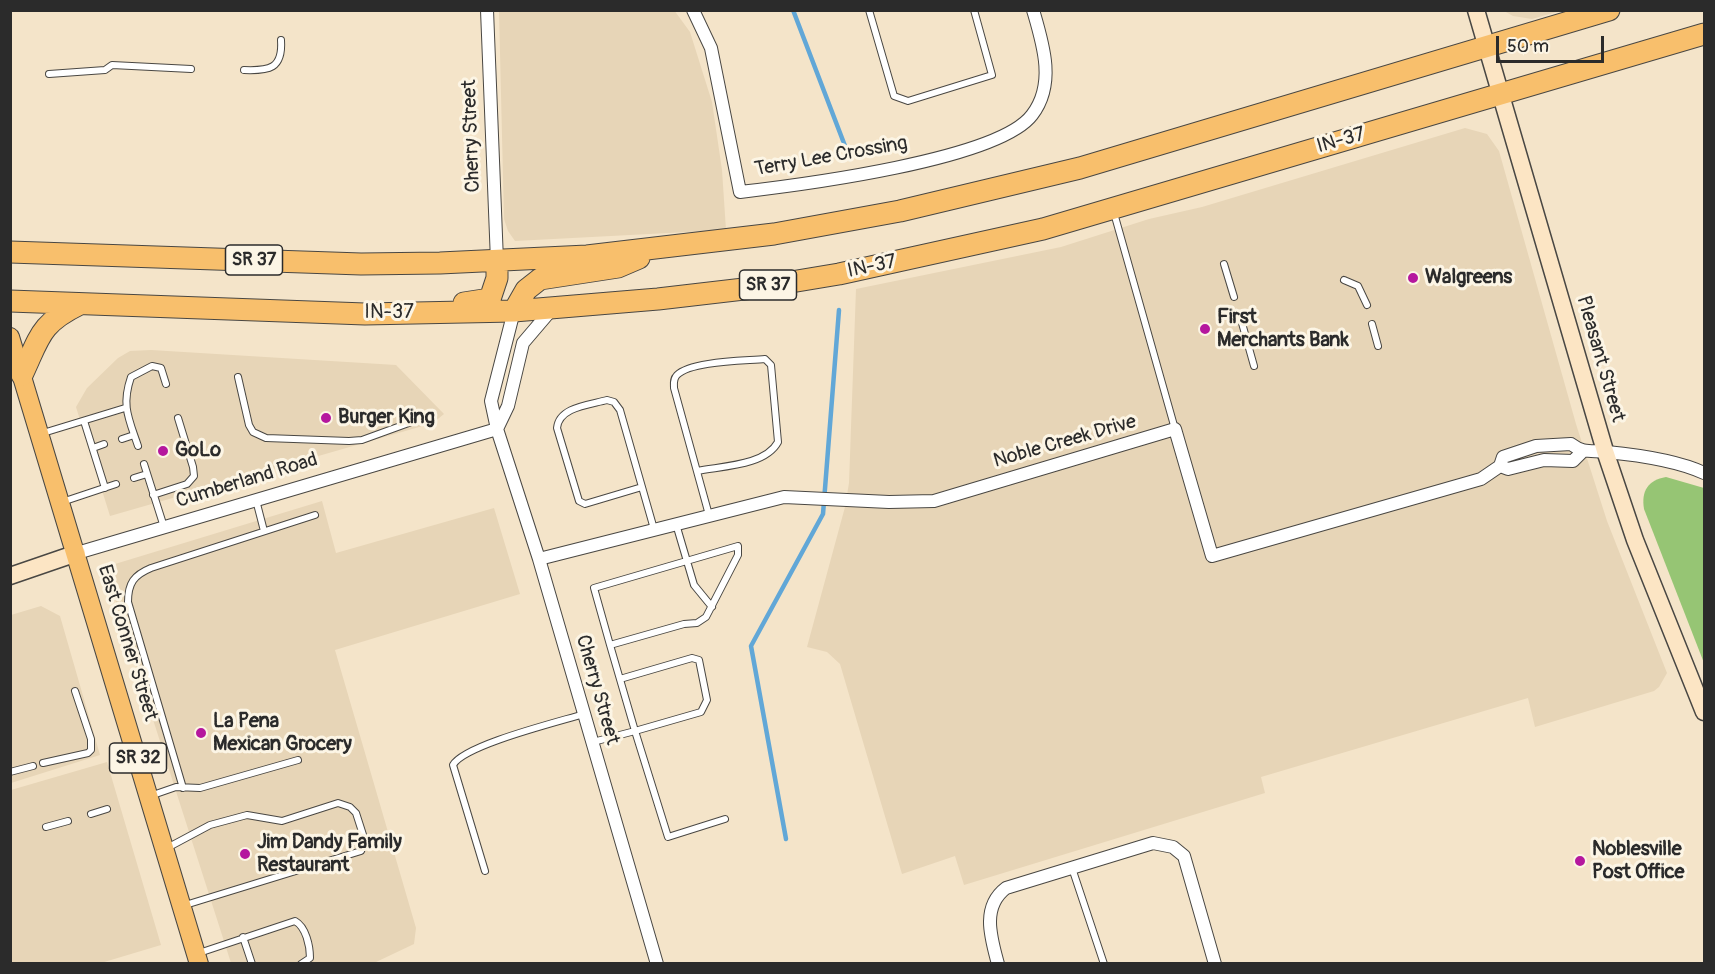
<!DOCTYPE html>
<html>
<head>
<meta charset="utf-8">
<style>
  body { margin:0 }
  #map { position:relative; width:1715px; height:974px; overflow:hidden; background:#f4e4c9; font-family:Pangolin,sans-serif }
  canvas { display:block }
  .frame { position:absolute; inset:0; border:12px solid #2b2b2b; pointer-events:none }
  .scale { position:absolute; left:1496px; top:36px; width:108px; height:27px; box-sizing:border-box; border:3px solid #2b2b2b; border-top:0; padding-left:8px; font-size:18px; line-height:21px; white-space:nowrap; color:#2b2b2b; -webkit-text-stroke:4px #fcf5e5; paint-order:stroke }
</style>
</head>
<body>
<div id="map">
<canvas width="1715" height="974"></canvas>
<div class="frame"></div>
<div class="scale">50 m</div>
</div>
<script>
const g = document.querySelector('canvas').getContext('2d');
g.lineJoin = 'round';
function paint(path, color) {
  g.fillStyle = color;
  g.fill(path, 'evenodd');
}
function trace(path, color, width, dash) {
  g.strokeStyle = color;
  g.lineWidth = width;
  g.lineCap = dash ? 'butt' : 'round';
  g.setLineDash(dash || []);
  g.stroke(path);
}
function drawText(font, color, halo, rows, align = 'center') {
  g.font = font + ' Pangolin,sans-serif';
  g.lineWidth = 6;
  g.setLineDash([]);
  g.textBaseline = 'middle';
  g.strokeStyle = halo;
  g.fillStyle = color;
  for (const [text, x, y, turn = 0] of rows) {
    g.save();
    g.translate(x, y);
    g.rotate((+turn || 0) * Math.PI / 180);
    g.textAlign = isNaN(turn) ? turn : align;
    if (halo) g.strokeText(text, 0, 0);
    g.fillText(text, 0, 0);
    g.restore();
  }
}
const built = new Path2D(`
  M674,10l16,22 22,70 10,68 4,60 -211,11 -7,-10 -4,-12 -5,-208z
  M1504,11h56l-28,8 -19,-3z
  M1465,128l22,6 12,17 77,273 31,97 60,152 -8,14 -5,4 -119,36 -7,-29 -267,79 4,16 -301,92 -9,-29 -53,18 -62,-210 -13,-12 -20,-5 38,-140 4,-24 7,-194 205,-42 88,-28 53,-12z
  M151,350l245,15 48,49 -11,9 -323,93 -34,-109 11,-19 31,-30 12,-7z
  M322,501l14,52 158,-45 26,86 -185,56 81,278 -2,16 -40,19h-143l-115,-359 -3,-28 2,-12z
  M41,606l19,10 40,139 -89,28v-168z
  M107,762l54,183 -60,18 -90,1v-174z`);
const green = new Path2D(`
  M1666,477l38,11v175l-60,-154c-3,-18 4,-29 22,-32z`);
const stream = new Path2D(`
  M793,10l57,149
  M786,839l-35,-193 72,-132 16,-204`);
const lane = new Path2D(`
  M869,10l25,86 14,5 84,-26 -18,-65
  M244,70c25,1 39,-1 37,-30
  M49,74l56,-4 7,-5 79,4
  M1114,213l61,216
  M1224,264l10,33
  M1344,280l14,6 9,19
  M1240,316l14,50
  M1372,324l6,22
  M238,377l11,48 4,7 13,6 83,3 13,-1 55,-20
  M84,421l21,67
  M43,433l82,-25
  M122,439l12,-4
  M138,446c-9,-27 -17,-40 -7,-69l21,-11 9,2 5,16
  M93,448l11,-4
  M144,464l20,63
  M697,471c24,-5 68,-5 81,-29l-7,-77 -6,-6c-20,2 -74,2 -88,16 -4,4 -3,8 -3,13l35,127
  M134,478l13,-4
  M642,487l-57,17 -6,-3 -22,-73c2,-21 32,-23 50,-28l7,2 6,8 34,119
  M153,495l34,-11 7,-8 -1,-9 -15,-49
  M256,500l8,31
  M62,502l54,-18
  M676,524l18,61 18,22
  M738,546v9l-32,62 -9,6 -13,1 -74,21 -16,-57z
  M620,679l72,-21 7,2 8,40 -6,12 -66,19 33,106 57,-18
  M593,742l42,-11 -25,-86
  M43,763l45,-10 3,-3v-11l-16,-48
  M10,772l23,-6
  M183,788l-55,-186c0,-19 6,-27 23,-34l164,-53
  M150,796l26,-9 24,1 98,-28
  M91,814l16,-5
  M46,827l22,-6
  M167,848l43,-23 37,-10 35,6 56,-18 12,4 6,6 9,28 -4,10 -179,55
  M1072,868l32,96
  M485,871l-32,-106c11,-20 105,-43 131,-51
  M243,937l9,27
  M199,953l96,-32c11,6 15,25 15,37l-9,6`);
const street = new Path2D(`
  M487,10l10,251
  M693,10l18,38 29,144c60,-7 258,-32 292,-77 24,-31 11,-71 1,-105
  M514,311l-23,90 6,28 42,130 118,405
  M497,429l11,-23 15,-63 29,-34
  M1582,452l-9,9 -29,-1 -36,9 -8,-3 3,-9 33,-11 35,-2c13,10 21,6 36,8 31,3 69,8 97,21
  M77,553l420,-124
  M539,559l245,-62 105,5 45,-1 241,-72 37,127 269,-77 19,-13
  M998,964c-7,-26 -17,-57 8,-76l147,-45 20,4 11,9 31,108`);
const secondary = new Path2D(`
  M1476,10l129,441 30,89 69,172
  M10,576l67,-23`);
const primary = new Path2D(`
  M10,337l189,627`);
const highway = new Path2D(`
  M10,252l351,12 79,-1 147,-7 187,-22 126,-23 180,-43 529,-158
  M10,301l355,13 149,-3 144,-12 103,-12 78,-13 204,-45 661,-195
  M464,303l26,-4 7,-21v-17
  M514,311l12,-21 14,-11 78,-12 21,-9
  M22,375c18,-38 17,-51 58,-71`);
const markers = [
  [1413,278,6,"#b5179e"],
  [1205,329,6,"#b5179e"],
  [326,418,6,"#b5179e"],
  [163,451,6,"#b5179e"],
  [201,733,6,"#b5179e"],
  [245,854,6,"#b5179e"],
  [1580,861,6,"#b5179e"]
];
const shields = [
  [254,260,57],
  [768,285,57],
  [138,758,57]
];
const shieldNames = [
  ["SR 37",254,260],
  ["SR 37",768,285],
  ["SR 32",138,758]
];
const streetNames = [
  ["Cherry Street",472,136,-92],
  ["IN-37",1341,141,-16],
  ["Terry Lee Crossing",831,157,-10],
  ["IN-37",872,267,-12],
  ["IN-37",389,313],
  ["Pleasant Street",1600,359,74],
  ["Noble Creek Drive",1065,442,-16],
  ["Cumberland Road",247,481,-17],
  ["East Conner Street",127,643,73],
  ["Cherry Street",597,690,74]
];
const poiNames = [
  ["Walgreens",1425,278],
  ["First",1217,318],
  ["Merchants Bank",1217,341],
  ["Burger King",338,418],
  ["GoLo",175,451],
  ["La Pena",213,722],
  ["Mexican Grocery",213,745],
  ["Jim Dandy Family",257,843],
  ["Restaurant",257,866],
  ["Noblesville",1592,850],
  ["Post Office",1592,873]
];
paint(built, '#e7d5b7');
paint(green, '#96c574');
trace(stream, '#61a7d7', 4.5);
trace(lane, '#494743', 8);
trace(street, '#494743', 14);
trace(secondary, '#494743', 19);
trace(primary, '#494743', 20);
trace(highway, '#494743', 23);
trace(lane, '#fff', 6);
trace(street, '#fff', 12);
trace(secondary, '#fce5c4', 16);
trace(primary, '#f8bf6c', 18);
trace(highway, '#f8bf6c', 21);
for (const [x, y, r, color] of markers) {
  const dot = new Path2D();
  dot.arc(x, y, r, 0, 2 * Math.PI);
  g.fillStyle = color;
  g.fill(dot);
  trace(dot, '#fcf5e5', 2);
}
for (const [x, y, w] of shields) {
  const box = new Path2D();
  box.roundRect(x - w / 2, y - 15, w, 30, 4.5);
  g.fillStyle = '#fcf5e5';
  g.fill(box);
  trace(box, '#2b2b2b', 1.5);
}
drawText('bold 18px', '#2b2b2b', null, shieldNames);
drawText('20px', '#2b2b2b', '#fcf5e5', streetNames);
drawText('bold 20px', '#2b2b2b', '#fcf5e5', poiNames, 'left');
</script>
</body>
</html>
